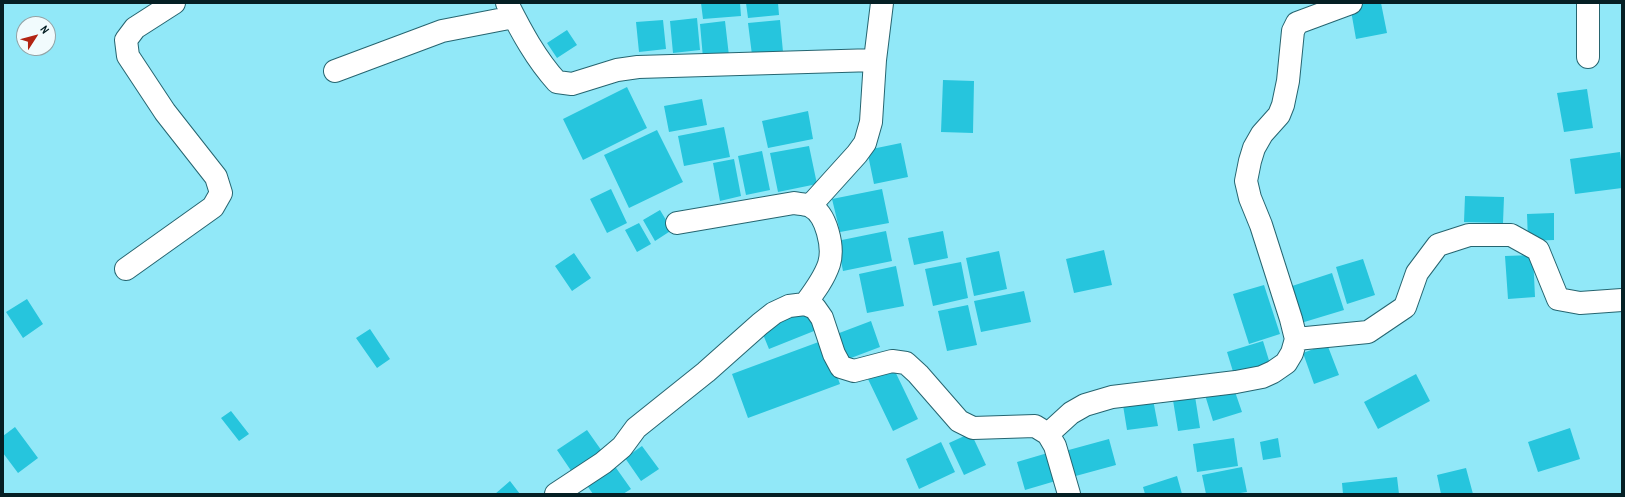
<!DOCTYPE html>
<html>
<head>
<meta charset="utf-8">
<style>
  body { margin:0 }
  #map { position:relative; width:1625px; height:497px; overflow:hidden; background:#91e8f8; font-family:"Archivo Narrow",sans-serif }
  canvas { display:block }
  .frame { position:absolute; inset:0; border:4px solid #051f24; pointer-events:none }
  .north { position:absolute; left:16px; top:16px; width:40px; height:40px; box-sizing:border-box; background:#f1fbfd; border:1px solid #93a3a6; border-radius:50%; rotate:54deg; font-size:11px; font-weight:700; line-height:16px; text-align:center; color:#051f24 }
  .north::after { content:''; display:block; margin:auto; width:14px; height:18px; background:#b22413; clip-path:polygon(50% 0,100% 100%,50% 72%,0 100%) }
</style>
</head>
<body>
<div id="map">
<canvas width="1625" height="497"></canvas>
<div class="frame"></div>
<div class="north">N</div>
</div>
<script>
const g = document.querySelector('canvas').getContext('2d');
g.lineJoin = 'round';
function paint(path, color) {
  g.fillStyle = color;
  g.fill(path, 'evenodd');
}
function trace(path, color, width, dash) {
  g.strokeStyle = color;
  g.lineWidth = width;
  g.lineCap = dash ? 'butt' : 'round';
  g.setLineDash(dash || []);
  g.stroke(path);
}
const building = new Path2D(`
  M701,3h39l1,13 -38,3z
  M746,3h32l1,12 -31,3z
  M1361,3h20l6,30 -31,6 -6,-34z
  M697,18l3,32 -27,3 -3,-32z
  M663,20l3,29 -27,3 -3,-30z
  M780,20l3,32 -31,3 -4,-32z
  M725,21l4,35 -26,2 -3,-34z
  M567,30l10,15 -20,13 -10,-15z
  M943,80l31,1 -1,52 -32,-1z
  M627,87l20,41 -64,32 -20,-41z
  M1587,89l6,39 -29,4 -7,-39z
  M702,99l5,26 -38,7 -5,-26z
  M808,111l5,28 -45,9 -6,-27z
  M724,127l6,30 -46,9 -6,-30z
  M657,130l26,52 -54,26 -25,-53z
  M901,143l7,34 -34,7 -7,-34z
  M809,146l8,38 -39,8 -8,-39z
  M762,151l8,39 -24,5 -8,-39z
  M1620,152l2,16v20l-47,6 -5,-35z
  M734,159l7,37 -21,5 -7,-38z
  M611,189l16,34 -20,10 -17,-34z
  M882,189l7,34 -49,9 -8,-33z
  M1465,196l39,1 -1,26 -39,-1z
  M660,210l12,20 -17,11 -12,-21z
  M1554,213v27l-26,1 -1,-27z
  M639,223l12,21 -14,8 -12,-22z
  M886,231l6,30 -49,10 -6,-30z
  M943,231l5,27 -34,7 -6,-27z
  M1104,250l8,35 -38,8 -8,-34z
  M999,251l8,38 -33,7 -8,-38z
  M574,253l17,25 -19,13 -17,-25z
  M1533,255l2,42 -27,2 -3,-43z
  M1363,259l12,36 -28,9 -11,-37z
  M961,262l7,36 -35,8 -8,-37z
  M896,266l8,40 -37,7 -8,-39z
  M1332,273l12,37 -43,13 -12,-36z
  M1264,285l16,49 -31,10 -16,-50z
  M1024,291l7,31 -50,10 -7,-31z
  M27,299l16,25 -20,14 -17,-26z
  M968,305l9,40 -30,6 -9,-40z
  M810,307l9,22 -50,20 -9,-22z
  M871,321l9,26 -37,14 -9,-26z
  M370,329l20,30 -13,9 -21,-30z
  M824,340l16,44 -92,34 -16,-44z
  M1263,341l8,26 -36,11 -8,-26z
  M1327,344l12,31 -25,9 -11,-31z
  M892,365l26,54 -25,12 -26,-54z
  M1416,374l14,27 -52,28 -14,-27z
  M1233,386l9,26 -29,9 -8,-26z
  M1194,390l6,38 -22,3 -6,-37z
  M1152,394l6,32 -31,4 -5,-31z
  M231,411l18,23 -10,7 -18,-23z
  M15,427l23,31 -20,15 -15,-20v-17z
  M1570,428l10,31 -42,13 -10,-30z
  M587,430l17,24 -30,21 -17,-25z
  M971,433l15,32 -22,10 -15,-32z
  M1234,438l4,28 -41,6 -4,-28z
  M1278,438l3,19 -18,3 -3,-18z
  M1109,439l7,26 -44,12 -7,-26z
  M941,442l14,30 -36,17 -13,-30z
  M642,446l17,23 -18,12 -16,-23z
  M1051,452l8,28 -34,10 -8,-28z
  M614,465l17,24 -8,5h-30l-7,-10z
  M1242,467l5,25 -13,2h-28l-4,-19z
  M1466,468l7,26h-32l-4,-19z
  M1177,476l5,18h-37l-2,-7z
  M1397,477l2,17h-56l-1,-11z
  M510,481l10,13h-25z`);
const minor = new Path2D(`
  M507,3c14,28 29,56 50,79l15,2 45,-14 21,-3 237,-7
  M1588,57v-54
  M335,71l107,-40 72,-14
  M810,206l47,-52 8,-11 6,-21 4,-62 7,-57
  M677,223l117,-20c5,1 11,1 16,3 17,8 24,42 19,58 -5,15 -15,28 -24,40
  M126,269l87,-62 8,-14 -5,-16 -51,-65 -37,-56 -2,-16 9,-12 39,-25
  M1296,339l72,-7 37,-25 12,-34 21,-28 31,-10h42l27,15 20,49 22,4 42,-3
  M1048,434l23,-21 14,-8 27,-8 124,-15 26,-5 11,-5 13,-9 6,-10 4,-14 -5,-20 -30,-94 -11,-27 -4,-17 4,-20 4,-13 8,-14 17,-19 4,-10 5,-24 5,-50 4,-8 54,-20
  M556,494l47,-31 19,-16 14,-19 70,-56 54,-48 14,-11 15,-7 16,-2 10,4 7,10 12,36 7,13 13,4 38,-10 14,2 12,11 41,47 14,7 62,-2 13,8 7,12 14,48`);
paint(building, '#26c5dd');
trace(minor, '#266570', 24);
trace(minor, '#fff', 22);
</script>
</body>
</html>
